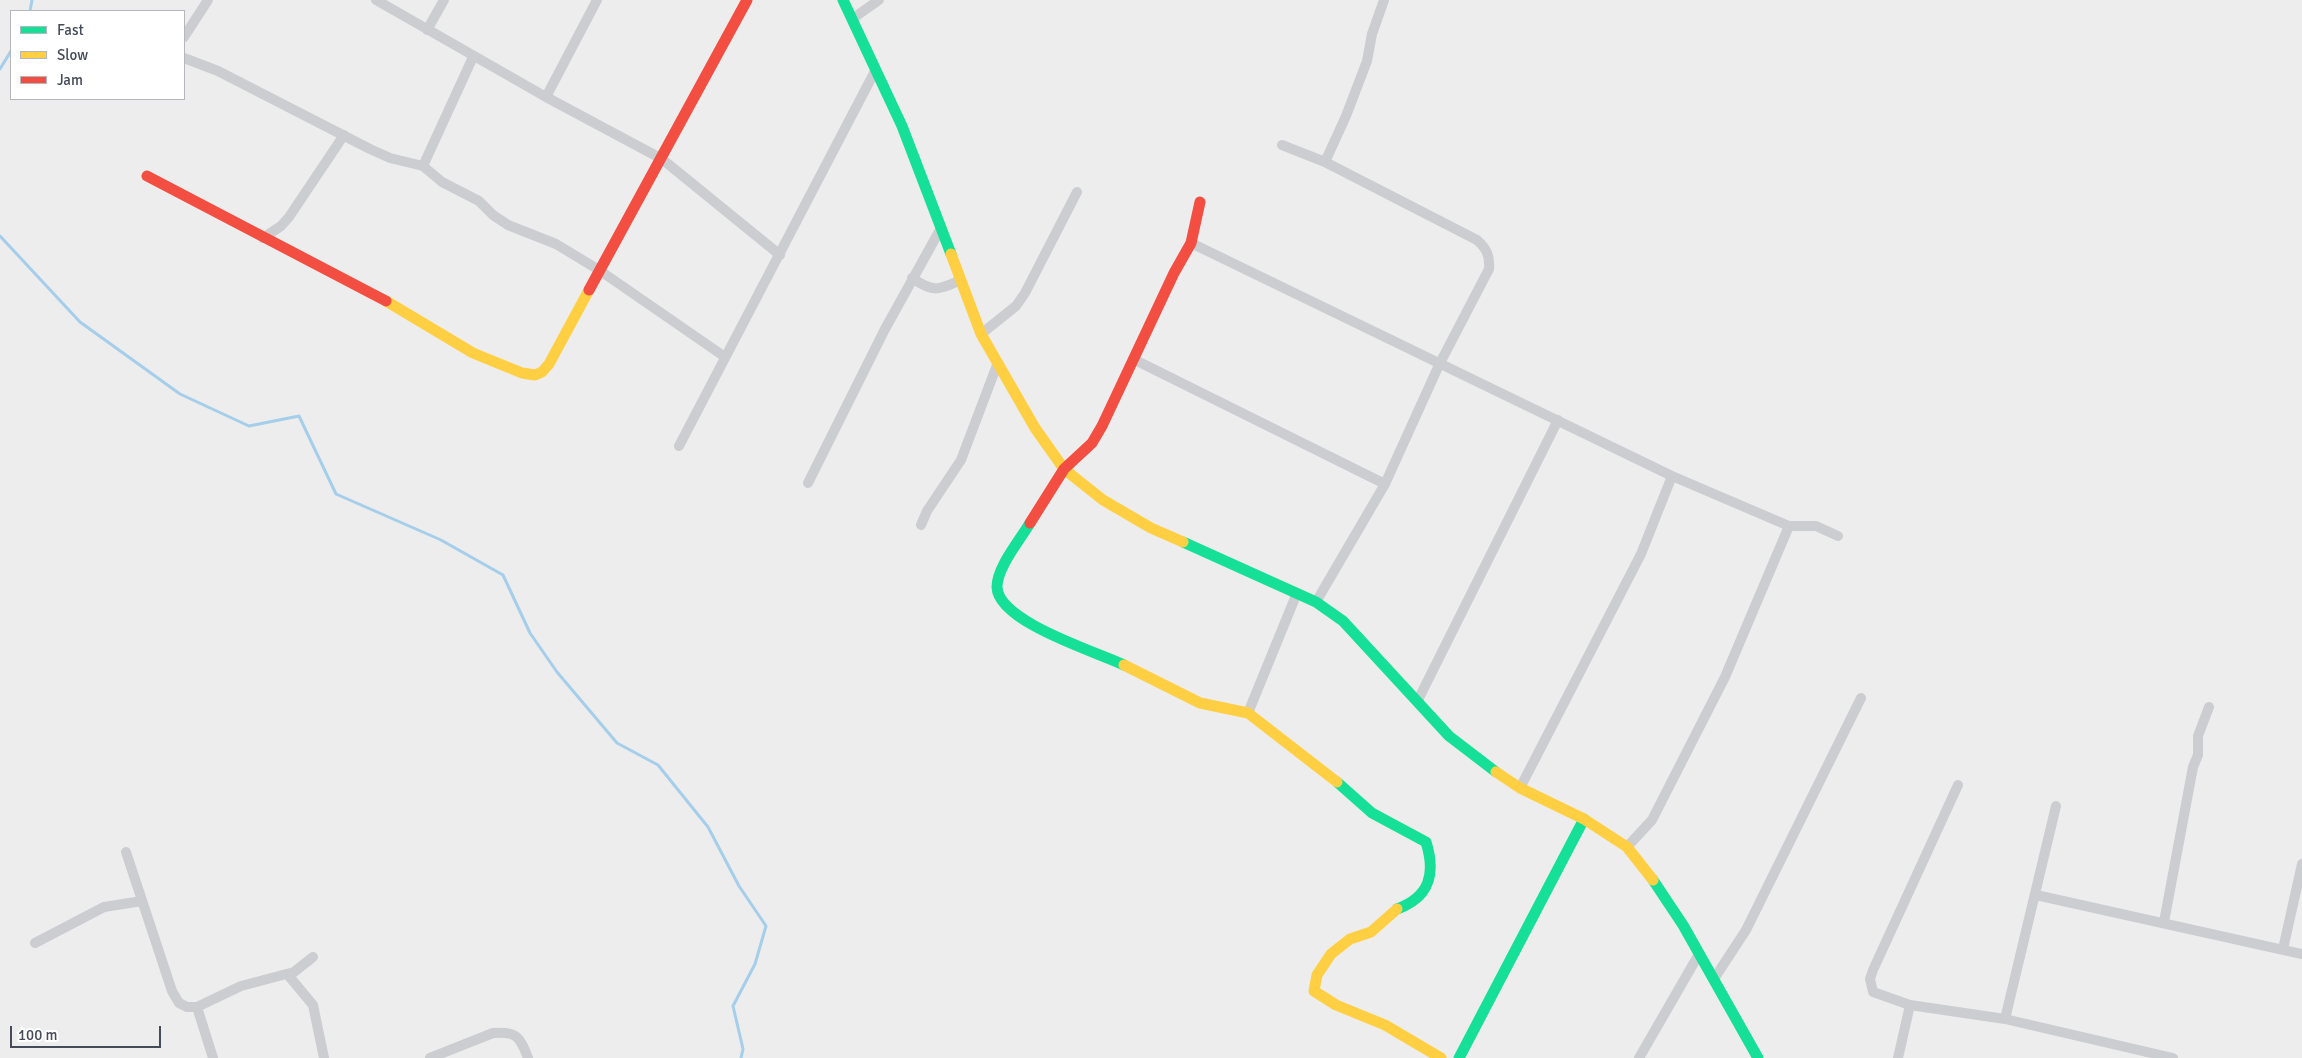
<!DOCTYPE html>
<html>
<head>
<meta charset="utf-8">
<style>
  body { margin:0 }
  #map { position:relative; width:2302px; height:1058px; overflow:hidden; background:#eeeded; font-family:Signika,sans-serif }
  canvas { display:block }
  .legend { position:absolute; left:10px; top:10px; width:175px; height:90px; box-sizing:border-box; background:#fff; border:1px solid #b5b7bd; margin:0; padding:6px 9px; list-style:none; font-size:15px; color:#454b59 }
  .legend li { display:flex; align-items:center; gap:10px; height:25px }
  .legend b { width:25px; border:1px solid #b5b7bd }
  .scale { position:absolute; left:10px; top:1026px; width:151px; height:22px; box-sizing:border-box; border:2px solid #454b59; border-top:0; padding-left:6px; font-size:15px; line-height:18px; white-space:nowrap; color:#454b59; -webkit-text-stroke:4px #fff; paint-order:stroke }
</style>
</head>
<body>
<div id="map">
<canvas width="2302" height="1058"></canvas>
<ul class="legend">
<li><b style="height:6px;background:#16e098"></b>Fast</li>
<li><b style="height:6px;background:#ffcf43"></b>Slow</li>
<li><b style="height:6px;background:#f24e42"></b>Jam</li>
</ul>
<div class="scale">100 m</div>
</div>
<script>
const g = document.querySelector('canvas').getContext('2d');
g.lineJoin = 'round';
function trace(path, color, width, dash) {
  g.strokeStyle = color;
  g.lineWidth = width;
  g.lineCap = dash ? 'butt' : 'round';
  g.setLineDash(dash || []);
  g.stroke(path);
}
const stream = new Path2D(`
  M30,11l2,-11
  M0,69l11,-18
  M0,236l80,86 100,72 69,32 50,-10 37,78 105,46 62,35 27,58 27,39 60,71 41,22 50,62 31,59 27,40 -11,38 -22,42 10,43 -2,9`);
const street = new Path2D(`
  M376,0l170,97 116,62 118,96
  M852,19l27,-19
  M427,30l17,-30
  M184,37l24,-37
  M184,58l34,13 152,78 20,9 33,8 19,16 37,19 14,14 15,10 48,19 43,26 126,87
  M546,97l51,-97
  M1282,145l43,17 152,78c10,9 13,16 12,29l-50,96 -54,119
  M1325,162l21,-46 21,-55 5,-27 12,-34
  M423,166l50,-109
  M263,238l18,-12 8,-9 55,-82
  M1191,243l481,233 117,50h27l22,10
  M912,278c22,15 26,12 49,2
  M981,334l35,-28 9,-13 52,-101
  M1133,359l252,125 -69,118
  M679,446l196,-375
  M808,483l77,-154 56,-101
  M921,525l6,-14 34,-51 36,-95
  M1418,700l140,-280
  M1248,713l49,-120
  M1958,785l-85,185 -3,9 3,13 37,13 95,14 168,39
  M1520,788l121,-234 31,-78
  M1627,847l25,-27 73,-143 64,-151
  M126,852l46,139 7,12 8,4h10l44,-21 53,-14 19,-15
  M2036,895l266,59
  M2164,922l29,-155 5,-12v-19l11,-29
  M35,943l69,-36 38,-6
  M2283,949l19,-85
  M288,975l25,30 11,53
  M1714,979l32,-49 115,-232
  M197,1007l16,51
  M2005,1019l51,-213
  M430,1058l63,-25c24,-2 27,4 35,25
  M1639,1058l60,-104
  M1898,1058l12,-53`);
const fast = new Path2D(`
  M843,0l59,126 49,128
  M1030,523c-10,17 -33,44 -33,64 1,35 100,65 127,78
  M1183,542l133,60 27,19 106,115 47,36
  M1337,782l35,31 54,29c10,32 4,55 -29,67
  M1653,880l30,45 75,133
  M1459,1058l125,-239`);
const slow = new Path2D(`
  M951,254l30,80 54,94 29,41 39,31 48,28 32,14
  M386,301l87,52 49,20 13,2 7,-3 7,-8 40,-74
  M1124,665l76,38 48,10 89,69
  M1496,772l24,16 64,31 43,28 26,33
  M1397,909l-26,23 -21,7 -19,15 -14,21 -3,16 22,14 49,20 56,33`);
const jam = new Path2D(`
  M147,176l239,125
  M589,290l158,-290
  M1030,523l34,-54 28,-26 10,-17 72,-153 17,-30 9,-41`);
trace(stream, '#a5ceeb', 3);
trace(street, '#cbcdd0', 10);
trace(fast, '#16e098', 11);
trace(slow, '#ffcf43', 11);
trace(jam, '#f24e42', 11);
</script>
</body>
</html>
